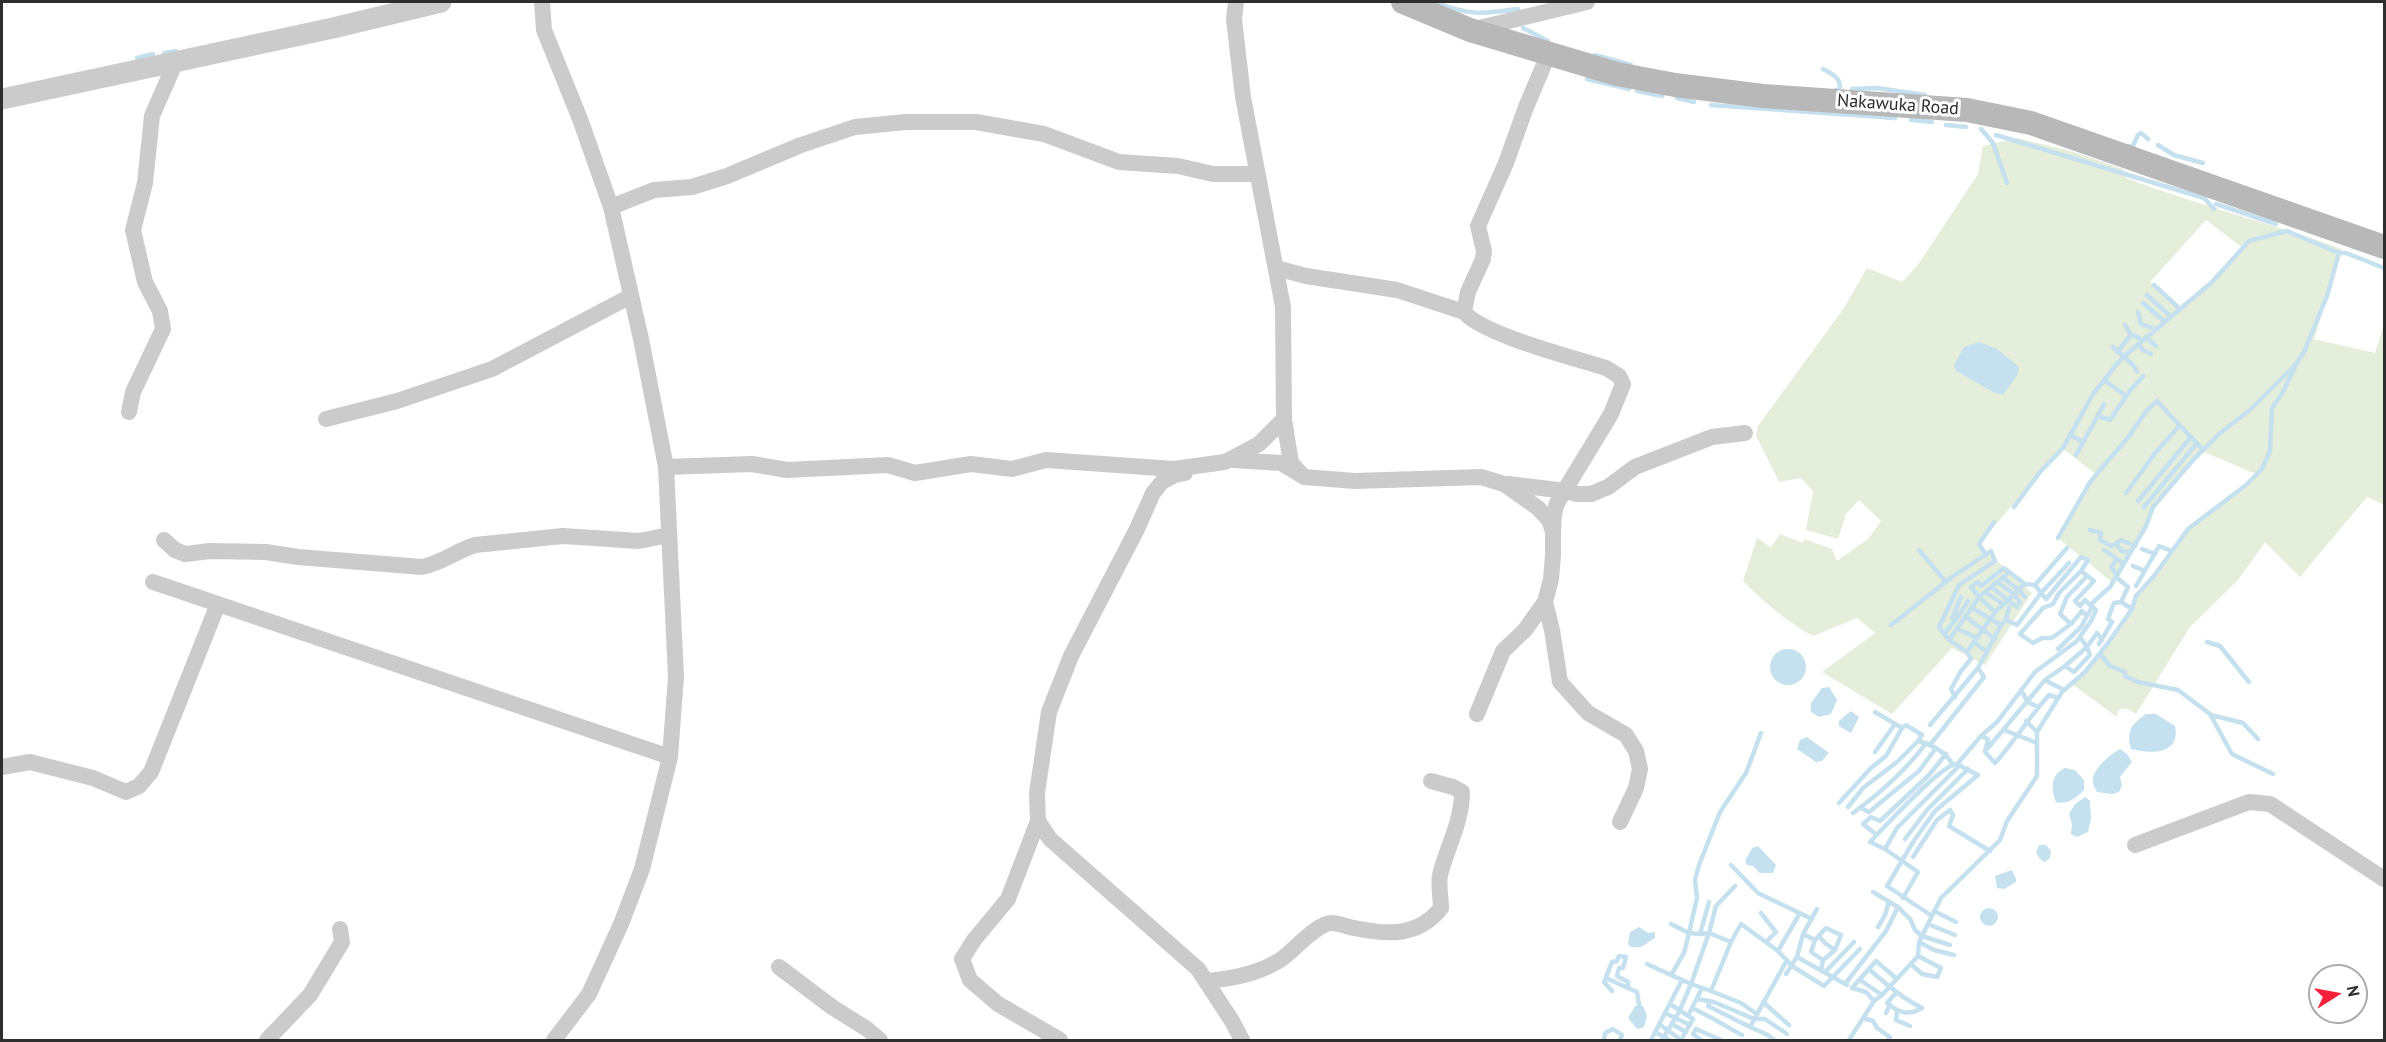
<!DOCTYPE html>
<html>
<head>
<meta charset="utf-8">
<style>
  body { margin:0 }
  #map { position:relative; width:2386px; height:1042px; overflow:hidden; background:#fff; font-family:"PT Sans",sans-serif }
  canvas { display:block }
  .frame { position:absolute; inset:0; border:3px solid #2e2e2e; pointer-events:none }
  .north { position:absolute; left:2308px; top:964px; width:60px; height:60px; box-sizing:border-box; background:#fff; border:2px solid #ababab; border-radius:50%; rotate:79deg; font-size:16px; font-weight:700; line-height:24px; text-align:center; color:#2e2e2e }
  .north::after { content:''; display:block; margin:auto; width:21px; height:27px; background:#f5213a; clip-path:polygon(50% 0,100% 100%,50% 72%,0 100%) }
</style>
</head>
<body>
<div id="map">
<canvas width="2386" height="1042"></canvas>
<div class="frame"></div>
<div class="north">N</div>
</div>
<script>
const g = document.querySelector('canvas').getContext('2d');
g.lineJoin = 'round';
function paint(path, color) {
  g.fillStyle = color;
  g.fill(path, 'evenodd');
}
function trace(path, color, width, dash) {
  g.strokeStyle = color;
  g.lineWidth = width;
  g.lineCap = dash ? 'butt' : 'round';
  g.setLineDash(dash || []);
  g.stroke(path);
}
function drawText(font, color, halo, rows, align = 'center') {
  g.font = font + ' "PT Sans",sans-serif';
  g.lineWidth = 6;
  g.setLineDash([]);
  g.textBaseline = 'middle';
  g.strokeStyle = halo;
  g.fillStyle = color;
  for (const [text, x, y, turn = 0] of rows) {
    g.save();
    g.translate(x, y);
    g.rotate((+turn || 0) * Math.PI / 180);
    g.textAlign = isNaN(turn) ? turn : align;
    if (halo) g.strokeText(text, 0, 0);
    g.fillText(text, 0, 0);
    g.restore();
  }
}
const green = new Path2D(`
  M2017,138l57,14 49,17 3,9c71,27 145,45 216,71l-28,90 61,14 9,-29v181l-17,-8 -67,80 -35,-35 -27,38 -48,47 -54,87 -10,-6 -8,2 -1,7 -45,-33 13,-12 23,-29 24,-34 4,-13 18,-20 34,-47 58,-43 10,-12 -54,-23 -49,56 -7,19 -34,56 -54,-44 32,-56 7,-7 -35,-27 -83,96 53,49 -47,72 -33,-17 -60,66 -70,-42 53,-39 -18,-15 -44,18c-27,-15 -48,-33 -70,-55l14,-43 14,9 9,-13 23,9 1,-4 28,10 5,12 32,-23 12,-17 -22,-21 -13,14 -8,25 -32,-9 7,-39 -12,-13 -22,4 -23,-46 2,-10 86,-118 23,-40 35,14 16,-17 60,-91 5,-28zM2206,220l37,28 -31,34 -33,26 -29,-26z`);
const water = new Path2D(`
  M1979,342l18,7 22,18 -1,7 -15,21 -8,-2 -39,-22 -2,-6 10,-18z
  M1770 667a18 18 0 1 1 36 0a18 18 0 1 1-36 0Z
  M1829,687l8,13 -6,14 -12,3 -8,-5v-9l11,-15z
  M1851,711l8,6 -8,16 -12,-7v-5z
  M2146,714h10l19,12c6,29 -24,28 -44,23 -5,-19 1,-25 15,-35z
  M1807,737l22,16 -7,8 -6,1 -19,-13 3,-9z
  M2120,749l7,5 5,8 -12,15 2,9 -3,6 -7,2 -15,-2c-1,-3 -4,-6 -4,-9 -2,-14 18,-29 27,-34z
  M2065,768l10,2 9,10v10c-7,8 -18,15 -28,12 -5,-14 -6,-27 9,-34z
  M2085,797l5,4 1,17 -3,14 -11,5 -6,-3 1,-10 -3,-10 6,-10z
  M2039,845h7l5,6 -1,7 -5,4 -4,-2 -5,-7z
  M1758,846l18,19 -3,8h-13l-7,-7 -6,-1 -2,-4 7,-13z
  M2012,870l4,9v3l-12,7 -7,-1 -2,-12z
  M1980 917a9 9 0 1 1 18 0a9 9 0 1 1-18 0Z
  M1639,927l9,6 7,-1v6l-14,9h-11l-2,-4 2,-11z
  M1635,1006h8l4,10 -3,11 -7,2 -9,-11z`);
const stream = new Path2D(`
  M1435,2c34,14 48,12 83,7
  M1523,28l25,13
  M164,53l12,-2
  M1595,55l36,10
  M137,58l16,-4
  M1823,69c8,4 20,10 16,21h-3
  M1587,79l42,10
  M1852,89l25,-1 48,7
  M1637,91l25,5
  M1677,98l17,4
  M1711,105l184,13
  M1911,120l21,2
  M1946,125l20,2
  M1981,129l12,14 14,40
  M1996,135l208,63 10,11
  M2158,145l16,10 29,8
  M2129,146h4l5,-11 3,-2 7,6
  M2216,204l60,20
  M2154,285l25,23
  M2147,295l23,21
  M2143,303l21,18
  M2138,312l3,12 14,5
  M2125,325l6,10 7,2 3,4
  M2146,337l10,9
  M2138,344l5,6 8,4
  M2113,347l20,18 4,7
  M2117,352l14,-17
  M2104,380l22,16
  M2098,416l12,4 19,-28 14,-16
  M2070,435l13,7
  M2076,455l28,-51
  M2126,493l30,-41 24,-27
  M2138,501l53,-64
  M2014,507l26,-35 23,-24 30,-54 27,-34 92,-78 37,-41 38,-10 52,22
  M2144,507l53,-64
  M2090,530l11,3 -1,7 11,6 5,-2 6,7 9,1
  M2058,538l32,-56 40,-47 17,-25 10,-9 46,49
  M2116,544l5,-4 14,6
  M2067,548l-32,37 11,14 35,-42 7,3 -7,11 -22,22 -6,11 -10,4 -23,26 13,9 9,-5h10l19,-14 11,-13 5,5 5,-9
  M2142,549l13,5
  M1919,550l27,32
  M2104,550l13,9
  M1986,555l-7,-11 15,-22
  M2133,566l12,5
  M2081,571l13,10 -19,20 5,5 5,-6 5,5
  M2007,574l-28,23 16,15 30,-28 10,1
  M2117,575l-6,-8 6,-8 7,5
  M2116,577l12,10 -7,15
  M2003,578l16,12 6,7
  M1997,582l17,12 6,9
  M2136,586l23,-40 13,5
  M1991,587l26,20
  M1985,592l18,12
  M1972,608l29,17
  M1960,614l8,-13
  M1966,617l29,22
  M2006,620l3,-13
  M2071,624l-11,-10 7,-17 19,-20
  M1891,625l61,-48 39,-26 4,10 -36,24 -20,42 10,13
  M1958,629l19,9
  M1944,634l16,-20 -8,4 9,-21
  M1974,642l13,10
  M2207,642l13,4 29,36
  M2099,644l13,-22 -4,-3 6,-16 7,-1 11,7
  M2058,649l23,-22 6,-11
  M1967,652l28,-40
  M2100,654l10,12 15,6v4l13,6 40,8 32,24 22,40 41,20
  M2065,666l22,-19 -7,-10
  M2045,680l20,-14 9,6 16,-17 -3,-8 10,-14 5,7
  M2021,690l7,12 10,5
  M1955,697l-4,-8 10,-18 10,-12 -4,-7 -18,-12 30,-43 -8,-10 7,-5 3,4 23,-18 21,16
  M1875,712l27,16 4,-3 16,10 -4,6c14,4 28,10 34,23h5l21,11 -43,36 -22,31 -26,44 45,30
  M2211,715l32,8 15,16
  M2026,721l11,11
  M1930,725l48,-57 23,-43 5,-5 11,5 24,-32 28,-30
  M2004,730l33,13
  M1981,736l7,3 -3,13 10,11c20,-22 34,-46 54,-68l9,3
  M1930,745l54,-68 -6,-9
  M1987,749l58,-69 19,10
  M1875,752l20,-28
  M1839,803l32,-35 15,-12 16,-28
  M1848,807l15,-19 34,-26 21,-21
  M1861,808l8,4 50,-41 17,-23
  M1853,813c27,-20 53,-42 73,-70
  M1877,835l-14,-11 8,-7 9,4 49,-46 17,-21
  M1905,839l22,-29 41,-41
  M1885,849l12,-21 63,-63
  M1913,857l24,-37 13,-10 3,5 -4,11 41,25
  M1731,865l27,28 54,26
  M1735,886l-19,20 -7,27 22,9 10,-18 37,27 14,15 32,20 36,-37
  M1873,892l25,15 12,12 5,11 7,6 28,9
  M1903,898l15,-26 -33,-23 -15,-7c14,-14 71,-78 87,-78l24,-28 16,-14 38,-50 42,-31 14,-20 5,-11 -6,-5 20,-18 6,-10 30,-51 7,-19 40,-47 26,-26 31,-24 46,-46 8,-12 23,-56 12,-43h7l38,15
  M1934,911l22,11
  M1761,913l15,19 -10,10
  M1928,924l27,11
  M1878,927l7,-12 4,-13
  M1700,934l-11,-1 8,-35 -2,-18 4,-15 21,-53 26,-39 15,-40
  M1803,934l14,-25
  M1819,936l6,7 10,7
  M1815,940l-4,12 12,8
  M1919,942l15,8 20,5
  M1778,951l22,-38
  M1797,957l50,28
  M1647,964l24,11 13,-22 5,-20 -18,-9
  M1911,964l11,10 15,3 4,-9 -23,-12
  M1869,969c17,15 33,29 53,39 -14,8 -23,5 -35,-5l9,-10
  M1825,972l29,-30
  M1786,974l11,-17 6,-23 12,6 11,-12 15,7 -6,15 -12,10 -2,10
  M1671,975l20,9 18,-51 -9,1 9,-32
  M1606,978l22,10
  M1860,980l22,15
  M1845,984l41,-53 12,-24
  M1612,991l-8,-9 8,-20 5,-1 2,-5 7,1 -3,11h-4l-2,8 11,6v6l9,4 3,18
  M1711,991l30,12 16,11
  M1697,999l17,3 40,17h11l22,15
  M1710,1001l-2,5 42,21
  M1874,1001l-8,-9 -14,-4 24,-27 21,18
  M1763,1002l26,23
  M1670,1004l23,15 -12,21
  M1692,1008c18,8 33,18 50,27
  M1897,1012l-1,8 14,6
  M1665,1013l25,12
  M1886,1013l4,-8
  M1688,1016l14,-28
  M1863,1018l10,3 4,7 13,9 -2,3
  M1659,1024l22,16
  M1672,1024l14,8
  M1655,1032l14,8
  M1604,1040l1,-7 8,-4 9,6 -2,5
  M1651,1040l31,-60
  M1662,1040l17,-28 12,-28 20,7 20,-49
  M1701,1040l-8,-6 3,-5 25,11
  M1774,1040l-6,-5 -18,-8 37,-67
  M1849,1040l25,-39 8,-6 36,-39 1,-14 22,-44 59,-58 7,-19 30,-45v-44l25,-40 23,-20 23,-29 24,-34 4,-13 18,-20 34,-47 58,-44 16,-16 8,-18 2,-43 11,-16 12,-25`);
const minor = new Path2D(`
  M542,2l2,28 36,89 31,88 30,132 25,128 10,210 -6,80 -28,112 -21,55 -32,70 -35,46
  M1471,30l116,-28
  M1549,53l-23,54 -20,56 -28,63 6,25 -1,8 -15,33 -4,20c19,23 111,46 142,56l13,8 4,8 -12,30 -54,89 -3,11 -1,17
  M611,207l43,-17 38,-3 35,-11 74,-31 54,-18 51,-5h70l68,12 75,28 59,4 35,8h44
  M1276,268l30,8 91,14 67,22
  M129,412l4,-20 30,-63 -3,-18 -15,-29 -12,-52 12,-47 7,-67 24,-55
  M326,419l71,-18 95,-32 139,-73
  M1284,419l7,44 13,14 51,4 126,-4 23,7 34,24 11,12 4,11v24l-2,24 -6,23 -20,28 -22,21 -26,63
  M1233,460l48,3 23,14
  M666,467l86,-3 35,6 101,-5 27,8 56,-9 41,5 34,-9 128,9 51,-7 34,-18 25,-25 -1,-112 -40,-210 -9,-78 2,-17
  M1185,473l-10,2 -13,7 -9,11 -16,36 -66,127 -22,56 -12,81 1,28 12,18 148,130 34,52 10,19
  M1508,484l58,7 11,3h14l17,-7 27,-20 77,-30 33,-4
  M164,540l11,10 10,4 25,-3 56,1 32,5 124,10c20,-4 34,-16 53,-22l88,-9 76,5 30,-6
  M153,582l517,175
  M1545,602l7,28 8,52 28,31 38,22 10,16 4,18 -4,19 -16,34
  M2,767l28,-5 63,16 33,14 13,-6 12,-14 67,-168
  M1038,821l-30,78 -34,41 -12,19 8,21 28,24 62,36
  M2135,845l114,-43 21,2 114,75
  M779,967l53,40 35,22 13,11
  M1206,981c26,-2 52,-7 74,-21 14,-9 36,-37 52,-37 7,0 15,4 22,5 34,7 64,9 87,-20 0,-10 -3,-24 -1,-33 7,-28 22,-53 22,-83l-9,-5 -22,-6
  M267,1040l43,-45 32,-53 -2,-13`);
const tertiary = new Path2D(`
  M2,99l331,-71 108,-26`);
const secondary = new Path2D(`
  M1403,2l67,28 147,44 58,11 88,11 204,14 64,13 353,124`);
const streetNames = [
  ["Nakawuka Road",1898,105,4]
];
paint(green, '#e5eddb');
paint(water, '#c5e0ef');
trace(stream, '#c5e0ef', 4.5);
trace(minor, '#cbcbcb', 16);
trace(tertiary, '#cbcbcb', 21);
trace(secondary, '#b8b8b8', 24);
drawText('18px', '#2e2e2e', '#fff', streetNames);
</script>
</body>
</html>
